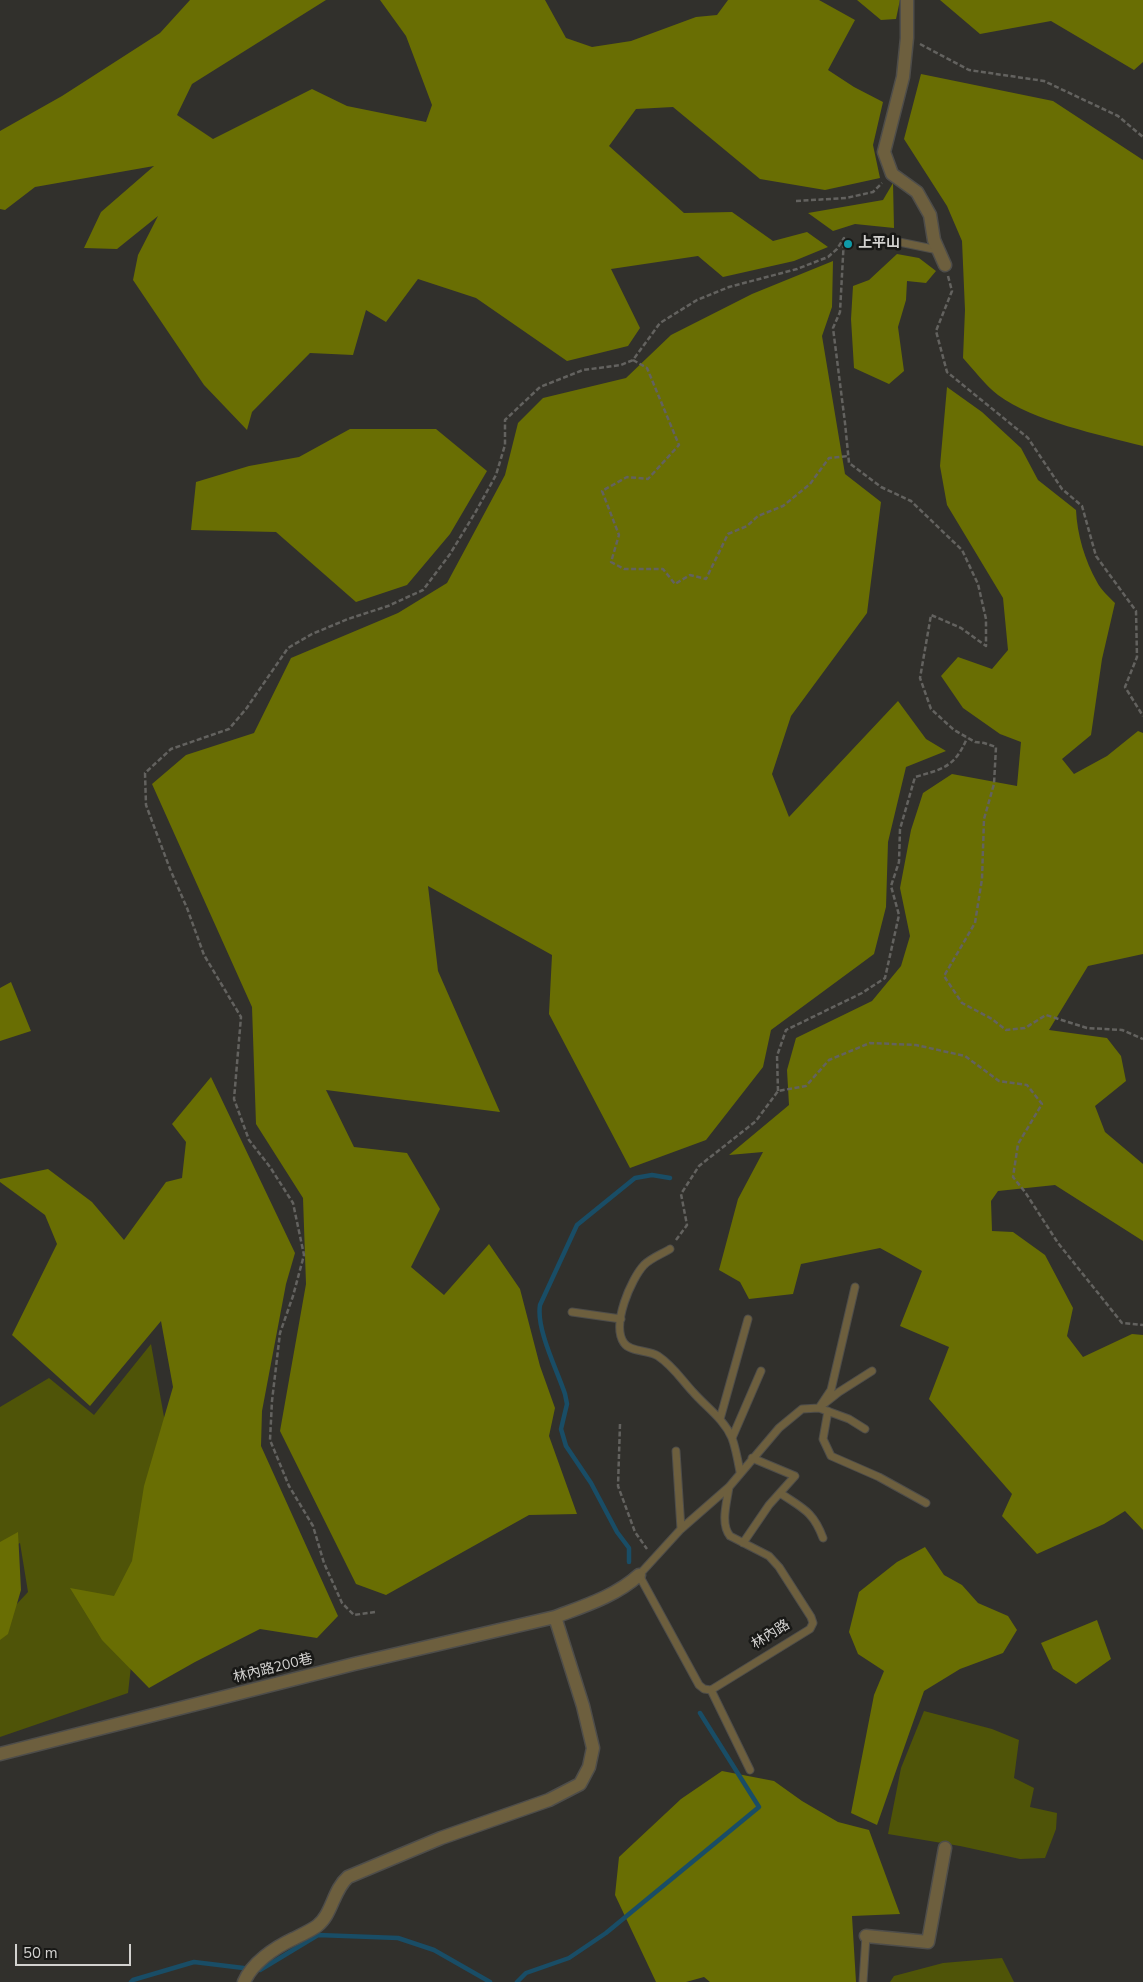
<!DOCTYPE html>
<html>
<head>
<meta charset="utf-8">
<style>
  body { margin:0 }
  #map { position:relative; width:1143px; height:1982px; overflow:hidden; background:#31302c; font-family:"Nunito Sans",sans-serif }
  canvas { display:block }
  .scale { position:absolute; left:15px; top:1944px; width:116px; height:22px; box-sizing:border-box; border:2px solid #d3d2d0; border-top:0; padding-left:6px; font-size:15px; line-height:18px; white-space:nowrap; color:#d3d2d0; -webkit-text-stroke:4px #181816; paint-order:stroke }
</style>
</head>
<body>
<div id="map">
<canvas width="1143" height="1982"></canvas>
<div class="scale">50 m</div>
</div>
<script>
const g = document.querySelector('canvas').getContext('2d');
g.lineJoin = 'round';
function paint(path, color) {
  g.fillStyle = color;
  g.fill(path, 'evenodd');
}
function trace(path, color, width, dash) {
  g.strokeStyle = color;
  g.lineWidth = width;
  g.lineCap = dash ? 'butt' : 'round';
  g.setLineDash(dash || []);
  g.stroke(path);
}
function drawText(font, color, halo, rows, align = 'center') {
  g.font = font + ' "Nunito Sans","Noto Sans TC",sans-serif';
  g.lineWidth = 5;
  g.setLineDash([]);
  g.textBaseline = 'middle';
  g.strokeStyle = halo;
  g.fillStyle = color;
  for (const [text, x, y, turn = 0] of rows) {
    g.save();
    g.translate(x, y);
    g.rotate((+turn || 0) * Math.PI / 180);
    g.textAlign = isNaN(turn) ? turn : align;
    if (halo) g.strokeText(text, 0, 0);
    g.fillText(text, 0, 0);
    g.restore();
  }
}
const green = new Path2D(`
  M151,1344l18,101 -33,176 -8,72 -128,44v-115l28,-30 -8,-49 -20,11v-147l49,-29 45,37z
  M924,1711l68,18 27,11 -5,38 20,10 -4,19 27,6 -1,16 -11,29 -25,1 -60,-13 -72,-12 13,-66z
  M1002,1958l12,24h-124l4,-6 49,-13z`);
const forest = new Path2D(`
  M190,0h136l-134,84 -15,31 36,24 99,-50 35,17 79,16 6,-17 -26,-69 -26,-36h165l21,38 26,9 39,-6 65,-24 21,-2 11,-15h91l36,20 -27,50 26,17 29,15 -10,43 7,33 -55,12 -65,-11 -87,-72 -37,2 -27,37 75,67 48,-1 41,29 34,-9 21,15 -34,14 -71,16 -25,-21 -87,13 29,59 -12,18 -61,15 -91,-63 -58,-19 -32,43 -20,-12 -13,45 -43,-2 -58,59 -5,18 -43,-45 -71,-105 5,-25 20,-39 -41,33 -33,-1 17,-36 53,-46 -119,21 -30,23 -5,-1v-78l62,-35 98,-63z
  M857,0h43l-4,19 -15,1z
  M940,0h203v62l-9,8 -83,-49 -71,13z
  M921,74l132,27 90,59v286c-43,-11 -110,-25 -145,-51 -13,-10 -24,-25 -35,-37l2,-48 -3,-69 -15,-35 -43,-67z
  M893,183l1,45 -39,-4 -22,7 -25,-18 75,-13z
  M897,254l22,4 17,13 -10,12 -19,-2 -1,19 -8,27 6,44 -15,13 -35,-16 -3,-49 2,-33 16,-6z
  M833,261l-1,46 -10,29 23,138 36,28 -14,111 -76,103 -19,58 17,43 109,-116 28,38 20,12 -40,16 -18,75 -2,65 -12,47 -103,76 -8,37 -57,73 -76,28 -81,-154 3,-59 -124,-69 10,85 62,141 -174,-22 28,57 53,6 33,56 -29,58 33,28 45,-51 31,45 20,77 15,42 -6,28 28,78 -48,1 -143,80 -30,-11 -76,-153 26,-147 -3,-86 -47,-74 -4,-117 -100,-223 34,-29 68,-22 37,-75 107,-45 49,-30 58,-108 13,-52 25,-25 83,-20 45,-43 81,-41z
  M947,387l35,25 39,36 17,32 38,30c1,24 9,51 21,72 4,8 12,15 18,21l-13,56 -11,76 -29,24 12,15 33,-18 31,-25 5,2v221l-55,12 -39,64 58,8 14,18 5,25 -31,25 10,26 38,32v77l-88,-56 -57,6 -7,10 1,30 21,1 32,23 28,53 -6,28 16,21 49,-23 11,1v195l-18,-19 -21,13 -67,30 -35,-38 10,-22 -83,-95 20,-52 -49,-21 22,-55 -42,-23 -79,16 -8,30 -44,5 -9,-17 -21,-12 19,-71 25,-47 -34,3 60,-50 -2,-35 9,-32 76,-37 29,-35 9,-30 -10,-48 11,-58 12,-37 29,-19 65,12 4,-44 -21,-8 -37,-26 -22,-32 17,-19 34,12 16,-19 -5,-52 -56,-93 -7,-39z
  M350,429h86l51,42 -37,63 -43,51 -51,17 -80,-70 -85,-2 5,-48 53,-16 50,-9z
  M11,982l20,49 -31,10v-53z
  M211,1077l84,176 -9,31 -24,127 -1,35 77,170 -21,22 -57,-9 -65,33 -46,26 -47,-48 -32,-52 44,8 18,-35 12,-75 29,-99 -12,-66 -71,85 -78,-71 45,-91 -12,-29 -45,-33v-3l48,-10 44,33 32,38 42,-58 16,-4 4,-36 -14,-18z
  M18,1532l3,58 -13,44 -8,6v-98z
  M925,1547l19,28 18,10 16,18 30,13 9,14 -14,23 -43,16 -36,22 -47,134 -26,-12 23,-118 10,-24 -26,-17 -9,-22 10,-40 38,-30z
  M1097,1620l14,39 -35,25 -23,-15 -12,-26z
  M722,1771l52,10 28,20 36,21 31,8 31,84 -48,2 4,66h-146l-6,-5 -18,5h-30l-41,-87 4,-38 62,-58z`);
const stream = new Path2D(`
  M629,1562v-14l-12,-16 -26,-49 -25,-37 -5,-17 6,-25 -2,-10c-8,-24 -29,-65 -25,-89l37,-80 58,-47 17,-3 18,3
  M131,1982l2,-2 61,-18 66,8 58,-35 80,3 36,12 56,32
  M517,1982l9,-9 43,-15 37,-25 153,-126 -59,-94`);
const path = new Path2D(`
  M920,44l49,26 75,11 74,35 25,21
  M796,201l50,-3 27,-6 9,-9
  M948,276l4,15 -16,40 11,41 81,66 34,51 20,17 14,50 40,55 1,46 -12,30 18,29
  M633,360l14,8 32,77 -31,34 -21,-2 -25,14 17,44 -8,27 13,7h39l12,15 15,-9 16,4 22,-45 19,-8 11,-10 25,-10 27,-22 19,-26 19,-2
  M778,1091l-1,-35 9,-26 76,-37 23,-15 14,-63 -8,-29 8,-24 1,-33 15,-52c28,-8 40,-10 52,-39
  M676,1240l11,-15 -6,-31 18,-28 57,-45 22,-30 28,-5 23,-26 41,-17 46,2 49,11 34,25 28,4 15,19 -24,40 -5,33 12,15 33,51 64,80 21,2
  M620,1424l-2,62 17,46 12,17
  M375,1612l-21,3 -12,-12 -18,-40 -11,-37 -24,-40 -19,-46 2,-39 8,-68 13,-37 11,-41 -11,-52 -23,-36 -21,-27 -15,-41 7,-82 -37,-62 -17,-47 -17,-39 -24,-64 -1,-32 26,-24 58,-20 17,-20 42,-61 24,-14 36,-15 40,-13 35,-16 27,-36 25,-41 21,-38 9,-30v-25l35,-33 43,-17 38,-5 12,-5 27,-37 37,-23 32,-13 68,-18 31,-12 9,-8 7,-11 -4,74 -7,16 12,95 4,40 32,24 30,14 51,49 16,34 8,35v27l-25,-18 -30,-13 -11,63 11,31 23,21 21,12 9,1 12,4 -2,37 -10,35 -2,60 -7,44 -31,53 18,27 30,16 14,11 19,-2 21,-13 41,13 35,2 21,9`);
const service = new Path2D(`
  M899,242l39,8
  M670,1249c-8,5 -19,9 -26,16 -13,14 -33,60 -20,78 6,9 25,7 34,13 15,10 23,23 35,36 13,15 31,27 39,46 4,11 6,23 8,34
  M572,1312l49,7
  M825,1403l14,-11 33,-21
  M819,1408l12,-18 24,-103
  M828,1411l-5,28 8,17 48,21 47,26
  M720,1419l28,-100
  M732,1438l29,-67
  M676,1451l5,78
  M729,1487c-2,15 -9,37 1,49l39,20 10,11 32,50 2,6 -3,6 -99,61 -7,-1 -5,-4 -60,-110 42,-46 48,-42 50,-59 23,-19 17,-1 30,11 16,10
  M780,1493c22,15 33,18 43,45
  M743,1543l26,-38 26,-29 -43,-18
  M711,1690l39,80
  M863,1982l3,-46`);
const minor = new Path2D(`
  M907,0v38l-4,39 -19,75 8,22 25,18 13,23 4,25 11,25
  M0,1754l354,-90 201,-47c29,-11 61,-21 84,-42
  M866,1936l62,6 17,-94
  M244,1982c8,-19 30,-34 49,-43 8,-4 17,-8 24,-13 15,-11 16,-36 31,-49l93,-39 108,-38 31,-16 9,-17 4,-19 -10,-42 -28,-89`);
const markers = [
  [848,244,5,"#0f9aa8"]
];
const poiNames = [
  ["上平山",858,244]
];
const streetNames = [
  ["林內路",771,1635,-32],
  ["林內路200巷",273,1669,-14]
];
paint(green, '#4f5408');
paint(forest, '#696e03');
trace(stream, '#194d66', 4.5);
trace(service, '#4e4d4a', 9);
trace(minor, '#4e4d4a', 15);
trace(path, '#63625f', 2.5, [5, 2.5]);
trace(service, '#6d5f3e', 7);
trace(minor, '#6d5f3e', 12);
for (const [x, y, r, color] of markers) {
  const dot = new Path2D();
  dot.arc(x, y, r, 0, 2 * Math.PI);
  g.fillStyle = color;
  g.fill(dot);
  trace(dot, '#181816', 2);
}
drawText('bold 14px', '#d3d2d0', '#181816', poiNames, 'left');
drawText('14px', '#d3d2d0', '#181816', streetNames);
</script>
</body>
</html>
